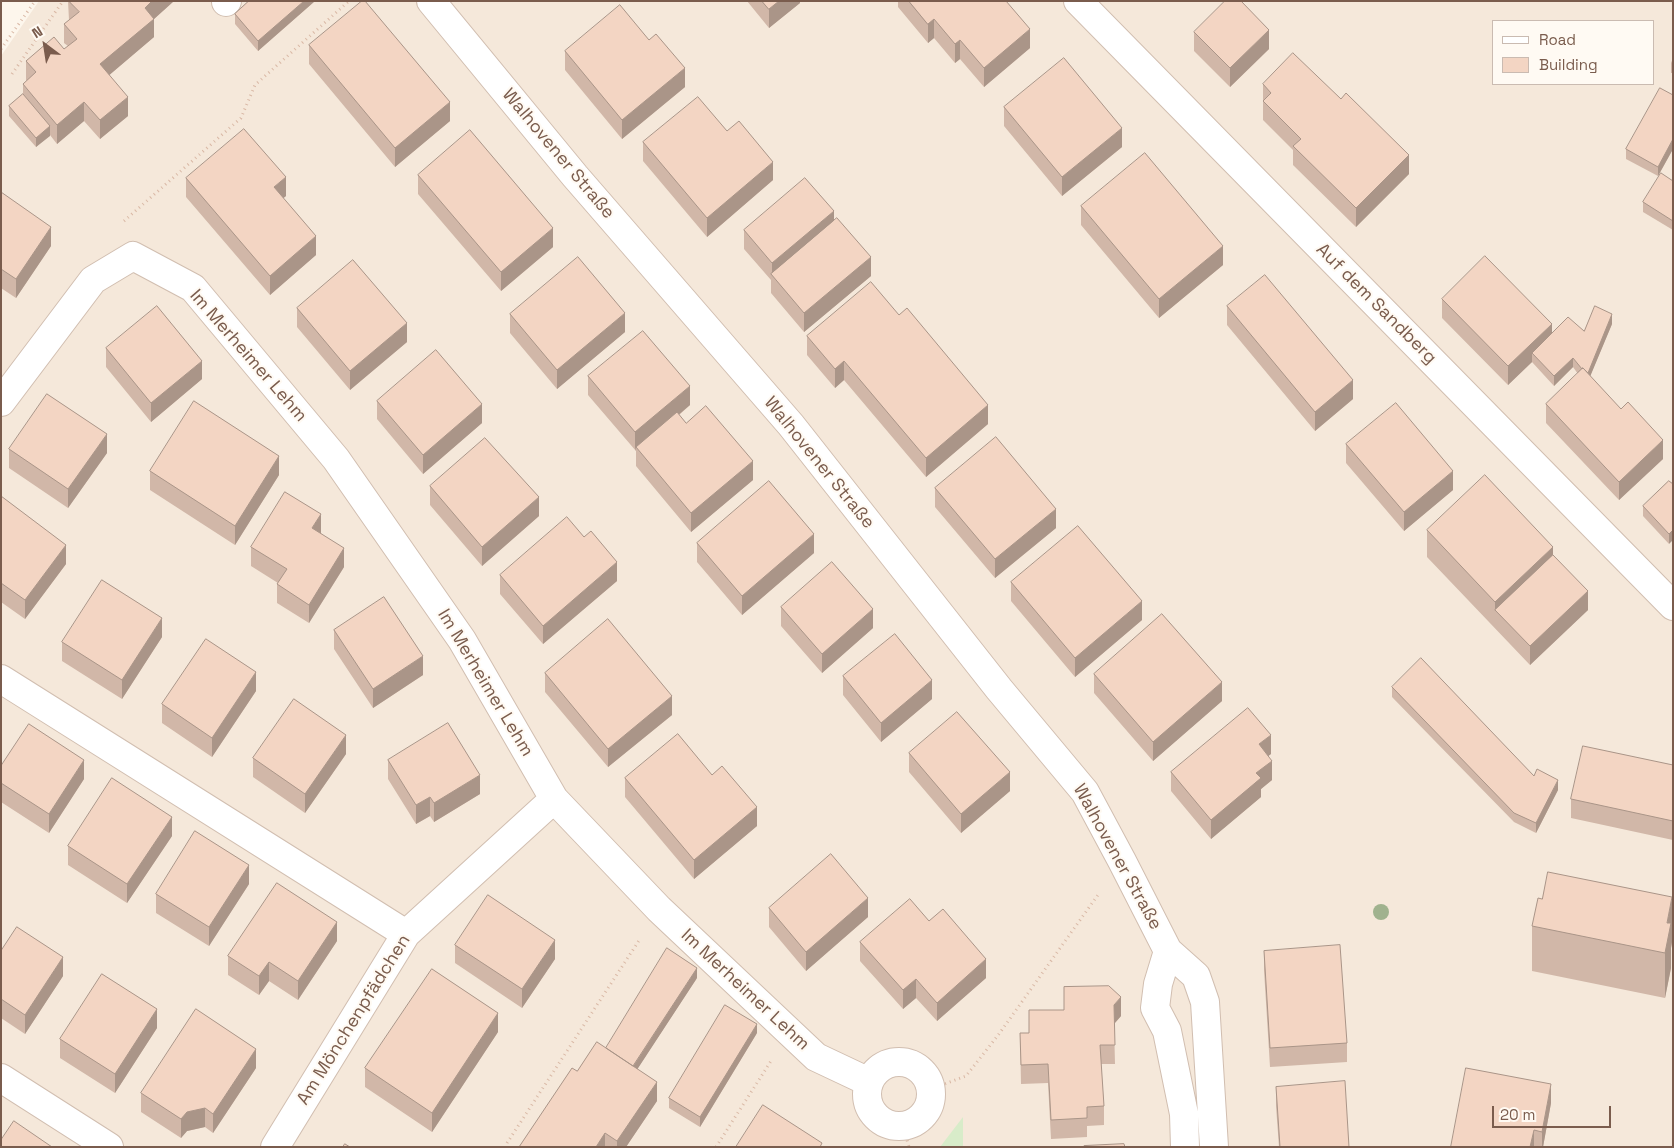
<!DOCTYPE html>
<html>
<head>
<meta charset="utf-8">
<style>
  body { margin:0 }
  #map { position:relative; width:1674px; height:1148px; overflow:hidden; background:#fdf6ec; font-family:"Space Grotesk",sans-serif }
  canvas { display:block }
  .frame { position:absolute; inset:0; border:2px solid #7a5c4d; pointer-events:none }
  .legend { position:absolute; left:1492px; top:20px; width:162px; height:65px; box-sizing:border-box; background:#fffaf3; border:1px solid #cabbb1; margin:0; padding:6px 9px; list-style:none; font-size:15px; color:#7a5c4d }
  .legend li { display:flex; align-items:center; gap:10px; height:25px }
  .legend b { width:25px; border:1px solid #cabbb1 }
  .north { position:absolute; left:20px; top:20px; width:50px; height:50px; -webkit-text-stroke:4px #fffaf3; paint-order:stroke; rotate:329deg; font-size:14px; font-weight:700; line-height:20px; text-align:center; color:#7a5c4d }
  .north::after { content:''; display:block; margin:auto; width:18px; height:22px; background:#7a5c4d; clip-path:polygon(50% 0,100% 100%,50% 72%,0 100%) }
  .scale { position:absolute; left:1492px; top:1106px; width:119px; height:22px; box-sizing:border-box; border:2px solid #7a5c4d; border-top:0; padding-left:6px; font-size:15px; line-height:18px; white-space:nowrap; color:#7a5c4d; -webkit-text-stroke:4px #fffaf3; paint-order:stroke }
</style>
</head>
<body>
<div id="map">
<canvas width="1674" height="1148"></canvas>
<div class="frame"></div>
<ul class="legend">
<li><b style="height:6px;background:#fff"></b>Road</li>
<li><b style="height:14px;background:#f3d5c3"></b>Building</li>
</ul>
<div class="north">N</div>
<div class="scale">20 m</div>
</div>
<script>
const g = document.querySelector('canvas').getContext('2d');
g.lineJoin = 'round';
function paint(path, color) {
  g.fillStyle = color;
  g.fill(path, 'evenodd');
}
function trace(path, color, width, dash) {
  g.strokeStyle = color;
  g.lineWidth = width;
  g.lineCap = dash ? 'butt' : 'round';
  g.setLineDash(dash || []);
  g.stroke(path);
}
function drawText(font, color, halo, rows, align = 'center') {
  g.font = font + ' "Space Grotesk",sans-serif';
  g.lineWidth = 4;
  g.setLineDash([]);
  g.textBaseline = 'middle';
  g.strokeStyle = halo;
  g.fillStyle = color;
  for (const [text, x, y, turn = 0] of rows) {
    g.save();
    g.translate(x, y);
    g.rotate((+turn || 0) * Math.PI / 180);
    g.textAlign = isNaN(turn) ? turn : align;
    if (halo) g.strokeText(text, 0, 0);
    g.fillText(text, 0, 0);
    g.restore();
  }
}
const residential = new Path2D(`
  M39,1h1634v1146h-1672v-1091zM1493,21h160v63h-160z`);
const green = new Path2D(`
  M963,1117v30h-23z`);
const path = new Path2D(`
  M1,49l34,-48
  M12,74l51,-73
  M124,221l117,-103 14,-33 94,-84
  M931,1089l35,-13 33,-42 101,-142
  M903,1126l6,21
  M507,1143l133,-204
  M716,1147l55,-86`);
const minor = new Path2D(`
  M431,1l144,175 216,249 208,264 86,103 37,69 46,90 28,25 9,26 9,145
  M1078,1l595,605
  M226,2l1,-1
  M1,402l92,-122 40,-24 60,32 143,171 126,181 92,159 105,110 157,148 53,25
  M1,679l405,255
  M1168,951l-10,33 -3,24 12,23 17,83 1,33
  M867 1094a32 32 0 1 1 64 0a32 32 0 1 1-64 0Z
  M1,1078l108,69
  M275,1147l131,-213 148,-135`);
const trees = [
  [1381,912]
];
const wall = new Path2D(`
  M68,1h106l-20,18v18l-45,38 19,41 -28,23 -16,-18 -27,23 -7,-9 -14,12 -27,-31v-10l14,-12v-10l4,-3 -1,-1v-19l38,-12 4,-3 -4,-3v-19l5,-4z
  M249,1h66l-57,50 -23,-27v-10z
  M747,1h53v2l-31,25z
  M898,1h108l24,47 -46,39 -24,-28 -5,4 -21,-25 -6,5 -30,-36z
  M1194,32l75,17 -39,38 -36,-36z
  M309,45l141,76 -55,46 -86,-103z
  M565,51l120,36 -63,52 -57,-69z
  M1673,58v15h-2v-10z
  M1263,84l146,90 -53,53 -63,-62v-15l-30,-30z
  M1673,95v54l-15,27 -32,-17v-10z
  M1004,107l118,40 -60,49 -58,-70z
  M727,131l46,49 -66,57 -64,-76v-19z
  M418,175l135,72 -52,44 -83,-97z
  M186,178l100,18 -3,2 33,57 -46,40 -84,-98z
  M1673,181v49l-30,-18v-10z
  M1,192l50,54 -35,52 -15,-10z
  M1081,206l142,59 -64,53 -78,-93z
  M834,221l37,55 -67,56 -33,-39v-13l-27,-31v-19z
  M1442,299l110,34 32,-2 28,-7 -22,52 73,83 -44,41 -73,-77v-19l32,-30 -5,-7 -19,19 -22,-24 -24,23 -66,-67z
  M1227,306l126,93 -38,32 -88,-106z
  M297,308l110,34 -57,48 -53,-63z
  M510,314l115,18 -68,57 -47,-56z
  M807,336l181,88 -62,53 -82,-97 -9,8 -28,-33z
  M106,348l96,31 -51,43 -45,-55z
  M588,376l102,29 -11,10 7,8 67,57 -62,52 -55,-66v-15l-48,-56z
  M377,401l105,22 -59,51 -46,-55z
  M1346,444l107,46 -49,41 -58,-68z
  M9,449l98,4 -39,55 -59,-40z
  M150,471l129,4 -44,70 -85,-55z
  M1669,481v63l-26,-28v-10z
  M430,486l109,30 -57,50 -52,-61z
  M935,488l121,40 -61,50 -60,-71z
  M1,496l65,68 -41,55 -24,-17z
  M1427,530l126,25 35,55 -58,55 -103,-108z
  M321,533l23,34 -35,56 -32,-20v-19l1,-1 -27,-17v-19z
  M697,543l117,10 -72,62 -45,-53z
  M500,575l117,6 -74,63 -43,-50z
  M1011,582l131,38 -67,57 -64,-76z
  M781,607l92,21 -51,45 -41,-47z
  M334,630l89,45 -50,33 -39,-59z
  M162,637l-40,62 -60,-38v-19z
  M545,673l127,42 -64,52 -63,-75z
  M1094,674l128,27 -69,60 -59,-68z
  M843,676l89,23 -51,43 -38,-47z
  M1392,687l142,89 24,14 -22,43 -22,-11 -122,-125z
  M256,691l-44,66 -50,-34v-19z
  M909,753l101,38 -49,42 -52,-61z
  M346,754l-41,59 -52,-36v-19z
  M1271,754l-3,2 4,24 -11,9v8l-50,42 -40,-48v-19z
  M388,760l92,34 -46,28 -4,-6 -14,8 -28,-45z
  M1673,765v75l-102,-22v-19z
  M1,766l83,13 -35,54 -48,-31z
  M712,775l45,51 -63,53 -69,-82v-19z
  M172,836l-45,67 -59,-38v-19z
  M249,884l-40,62 -53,-33v-19z
  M769,908l99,9 -62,54 -37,-44z
  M929,921l57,57 -49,43 -21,-23 -13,11 -43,-48v-19z
  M1532,926l140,16 -1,6v20l-6,30 -133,-27z
  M337,941l-39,59 -29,-19 -10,14 -31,-20v-19z
  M455,945l100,14 -33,49 -67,-45z
  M1,951l62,25 -38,58 -24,-16z
  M1264,951l83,92v19l-77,5 -6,-97z
  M697,978l-60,91 20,32 -31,46h-107l58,-76z
  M1064,987l57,29 -7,8 1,40h-14l3,42v19l-17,1v11l-36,2 -3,-56 -27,1 -1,-51h9v-23h35z
  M157,1028l-42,65 -55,-35v-19z
  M498,1032l-66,100 -67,-45v-19z
  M757,1033l-57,94 -31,-19v-10z
  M256,1068l-43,65 -8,-6 -18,4 -6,7 -40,-26v-19z
  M1276,1087l73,60h-70l-3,-41z
  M1551,1103l-8,44h-92z`);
const shadedWall = new Path2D(`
  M152,1h22l-20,18v18l-54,46v-19l45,-56z
  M304,1h11l-57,50v-10z
  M779,1h21v2l-31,25v-19z
  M934,19v19l-6,5v-19z
  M1030,29v19l-46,39v-19z
  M1269,30v19l-39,38v-19z
  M960,40v19l-5,4v-19z
  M685,68v19l-63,52v-19z
  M128,97v19l-28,23v-19z
  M84,102v19l-27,23v-19z
  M450,102v19l-55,46v-19z
  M50,126v10l-14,11v-9z
  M1122,128v19l-60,49v-19z
  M1673,139v10l-15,27v-9z
  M1409,155v19l-53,53v-19z
  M773,162v18l-66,57v-19z
  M286,177v19l-12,10v-19z
  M834,211v19l-62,45v-12z
  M51,227v19l-35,52v-19z
  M553,228v19l-52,44v-19z
  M316,236v19l-46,40v-19z
  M1223,246v19l-64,53v-19z
  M871,257v19l-67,56v-19z
  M625,313v19l-68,57v-19z
  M1612,314v10l-25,60v-9z
  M407,323v19l-57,48v-19z
  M1552,324v19l-20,10v9l-24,23v-19z
  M1573,358v9l-19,19v-10z
  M202,361v18l-51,43v-19z
  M844,361v19l-9,8v-19z
  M1353,380v19l-38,32v-19z
  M690,386v19l-52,44 -2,-2 -1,4v-19z
  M482,404v19l-59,51v-19z
  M988,405v19l-62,53v-19z
  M107,434v19l-39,55v-19z
  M1663,440v19l-44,41v-18z
  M279,456v19l-44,70v-19z
  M753,461v19l-62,52v-19z
  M1453,471v19l-49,41v-19z
  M539,497v19l-57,50v-19z
  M1056,509v19l-61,50v-19z
  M321,514v19l-9,14v-19z
  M1673,530v10l-4,4v-10z
  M814,534v19l-72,62v-19z
  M66,545v19l-41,55v-19z
  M1553,547v27l-58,36v19v-27z
  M344,548v19l-35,56v-18z
  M617,562v19l-74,63v-18z
  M1588,591v19l-58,55v-19z
  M1142,601v19l-67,57v-19z
  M873,609v19l-51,45v-19z
  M162,618v19l-40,62v-19z
  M423,656v19l-50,33v-19z
  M256,672v19l-44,66v-19z
  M932,680v19l-51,43v-19z
  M1222,682v19l-69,60v-19z
  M672,696v19l-64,52v-18z
  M2,709v19l-1,2v-19z
  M346,735v19l-41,59v-19z
  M1271,735v19l-12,9v-19z
  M84,760v19l-35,54v-19z
  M1272,761v19l-11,9v8l-50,42v-19l45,-47z
  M1010,772v19l-49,42v-19z
  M480,775v19l-46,28v-19z
  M1558,780v10l-22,43v-10z
  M430,797v19l-14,8v-19z
  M757,807v19l-63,53v-19z
  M172,817v19l-45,67v-19z
  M249,865v19l-40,62v-19z
  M1672,897v45l-1,6v20l-6,30v-45l2,-30z
  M868,898v19l-62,54v-19z
  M337,922v19l-39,59v-19z
  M555,940v19l-33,49v-19z
  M63,957v19l-38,58v-19z
  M986,959v19l-49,43v-18z
  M269,962v19l-10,14v-19z
  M697,968v10l-68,104v-9z
  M916,979v19l-13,11v-19z
  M1121,997v19l-7,8v-19z
  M157,1009v19l-42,65v-19z
  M498,1013v19l-66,100v-19z
  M757,1024v9l-57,94v-10z
  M256,1049v19l-43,65v-19z
  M657,1082v19l-31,46h-9v-6z
  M1551,1084v19l-8,44h-1v-15z
  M205,1108v19l-18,4 -6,7v-19l6,-7z
  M1534,1130v17h-4z
  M605,1133v14h-9z`);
const building = new Path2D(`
  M69,1h83l-7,7 9,11 -54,45 28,33 -28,23 -16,-18 -27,23 -34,-41 13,-12 -10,-11 28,-24 10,12 13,-10 -13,-15 15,-12z
  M249,1h55l-46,40 -23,-27z
  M362,1h3l85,101 -55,46 -86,-103z
  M762,1h17l-10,8z
  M909,1h97l24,28 -46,39 -24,-28 -5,4 -21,-25 -6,5z
  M1225,1h16l28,29 -39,38 -36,-36z
  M620,5l29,35 7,-6 29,34 -63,52 -57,-69z
  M1293,53l48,46 5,-6 63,62 -53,53 -63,-62 8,-7 -38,-38 8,-8 -8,-9z
  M1064,58l58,70 -60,49 -58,-70z
  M1660,88l13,7v44l-15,28 -32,-18z
  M23,94l27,32 -14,12 -27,-32z
  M698,97l29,34 12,-10 34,41 -66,56 -64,-76z
  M244,129l42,48 -12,10 42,49 -46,40 -84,-98z
  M470,130l83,98 -52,44 -83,-97z
  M1145,153l78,93 -64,53 -78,-93z
  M1661,173l12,8v40l-30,-19z
  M805,178l29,33 -62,52 -28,-33z
  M1,192l50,35 -35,52 -15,-10z
  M837,218l34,39 -67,56 -33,-39z
  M1485,256l67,68 -44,42 -66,-67z
  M578,257l47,56 -68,57 -47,-56z
  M353,260l54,63 -57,48 -53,-63z
  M1265,275l88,105 -38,32 -88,-106z
  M871,282l28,33 8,-7 81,97 -62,53 -82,-97 -9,8 -28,-33z
  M157,306l45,55 -51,42 -45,-55z
  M1595,306l17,8 -24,59 -5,-5 -1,1 -9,-11 -19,18 -22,-23 36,-36 16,14z
  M643,331l47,55 -55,46 -47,-56z
  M436,350l46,54 -59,51 -46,-54z
  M1583,368l38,41 7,-7 35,38 -44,42 -73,-78z
  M47,394l60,40 -39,55 -59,-40z
  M194,401l85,55 -44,70 -85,-55z
  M1396,403l57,68 -49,41 -58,-68z
  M706,406l47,55 -62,52 -55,-66 41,-35 9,11z
  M996,437l60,72 -61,50 -60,-71z
  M485,438l54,59 -57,50 -52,-61z
  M1485,475l68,72 -58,55 -68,-72z
  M769,481l45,53 -72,62 -45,-53z
  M1669,481l4,3v46l-4,4 -26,-28z
  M285,492l36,22 -9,14 32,20 -35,57 -32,-21 10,-15 -36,-22z
  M1,496l65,49 -41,55 -24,-17z
  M567,517l17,20 7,-6 26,31 -74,64 -43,-51z
  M1078,526l64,75 -67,57 -64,-76z
  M1553,555l35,36 -58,55 -35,-36z
  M832,562l41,47 -51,45 -41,-47z
  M102,580l60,38 -40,62 -60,-38z
  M384,597l39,59 -50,33 -39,-59z
  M1162,614l60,68 -69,60 -59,-68z
  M608,619l64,77 -64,53 -63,-76z
  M895,634l37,46 -51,43 -38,-47z
  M206,639l50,33 -44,66 -50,-34z
  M1421,658l113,118 3,-7 21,11 -22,43 -22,-10 -122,-126z
  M294,699l52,36 -41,59 -52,-36z
  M1248,708l23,27 -12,9 13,17 -16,12 5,5 -50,42 -40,-48z
  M957,712l53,60 -49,42 -52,-61z
  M448,723l32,52 -46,28 -4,-6 -14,8 -28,-45z
  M29,724l55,36 -35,54 -48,-31v-17z
  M678,734l34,41 10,-9 35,41 -63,53 -69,-82z
  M1583,746l90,19v56l-102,-22z
  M112,778l60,39 -45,67 -59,-38z
  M195,831l54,34 -40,62 -53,-33z
  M831,854l37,44 -62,54 -37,-44z
  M1548,872l124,25 -5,26h4l-6,30 -133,-27 6,-28 4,1z
  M277,883l60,39 -39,59 -29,-19 -10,14 -31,-20z
  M488,895l67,45 -33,49 -67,-44z
  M910,899l19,22 14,-12 43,50 -49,44 -21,-24 -13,11 -43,-48z
  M17,927l46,30 -38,58 -24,-16v-48z
  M1340,945l7,98 -77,5 -6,-97z
  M667,948l30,20 -64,98 -27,-18z
  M432,969l66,44 -66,100 -67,-45z
  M102,974l55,35 -42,65 -55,-35z
  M1109,986l12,11 -7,8 1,40h-15l4,61 -17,1v11l-36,2 -3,-56 -27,1 -1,-32h9v-23h35v-23z
  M725,1005l32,19 -57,93 -31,-19z
  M196,1009l60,40 -43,65 -8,-6 -18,4 -6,7 -40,-26z
  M597,1042l60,40 -40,59 -12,-8 -9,14h-77l53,-79 5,3z
  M1466,1068l85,16 -9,48 -8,-2 -4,17h-79z
  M1345,1081l4,66h-69l-4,-60z
  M763,1105l59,38 -2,4h-84z
  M14,1121l38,26h-51v-7z
  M345,1144l5,3h-7z
  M1124,1144l1,3h-41v-1z`);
const streetNames = [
  ["Walhovener Straße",558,154,50],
  ["Auf dem Sandberg",1376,304,45],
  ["Im Merheimer Lehm",248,356,49],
  ["Walhovener Straße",819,463,51],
  ["Im Merheimer Lehm",485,683,59],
  ["Walhovener Straße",1117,857,61],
  ["Im Merheimer Lehm",745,990,43],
  ["Am Mönchenpfädchen",354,1020,-58]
];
paint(residential, '#f5e8da');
paint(green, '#d8ecc9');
trace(minor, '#d1beb0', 30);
trace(path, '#d9b8a5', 3, [1, 4]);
trace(minor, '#fff', 28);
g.fillStyle = '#a0b28e';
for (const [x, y] of trees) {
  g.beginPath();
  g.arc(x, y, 8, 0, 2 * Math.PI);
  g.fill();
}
paint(wall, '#d1b7a8');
paint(shadedWall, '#aa9588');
paint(building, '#f3d5c3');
trace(building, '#aa9588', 1);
drawText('18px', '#7a5c4d', '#fffaf3', streetNames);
</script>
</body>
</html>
